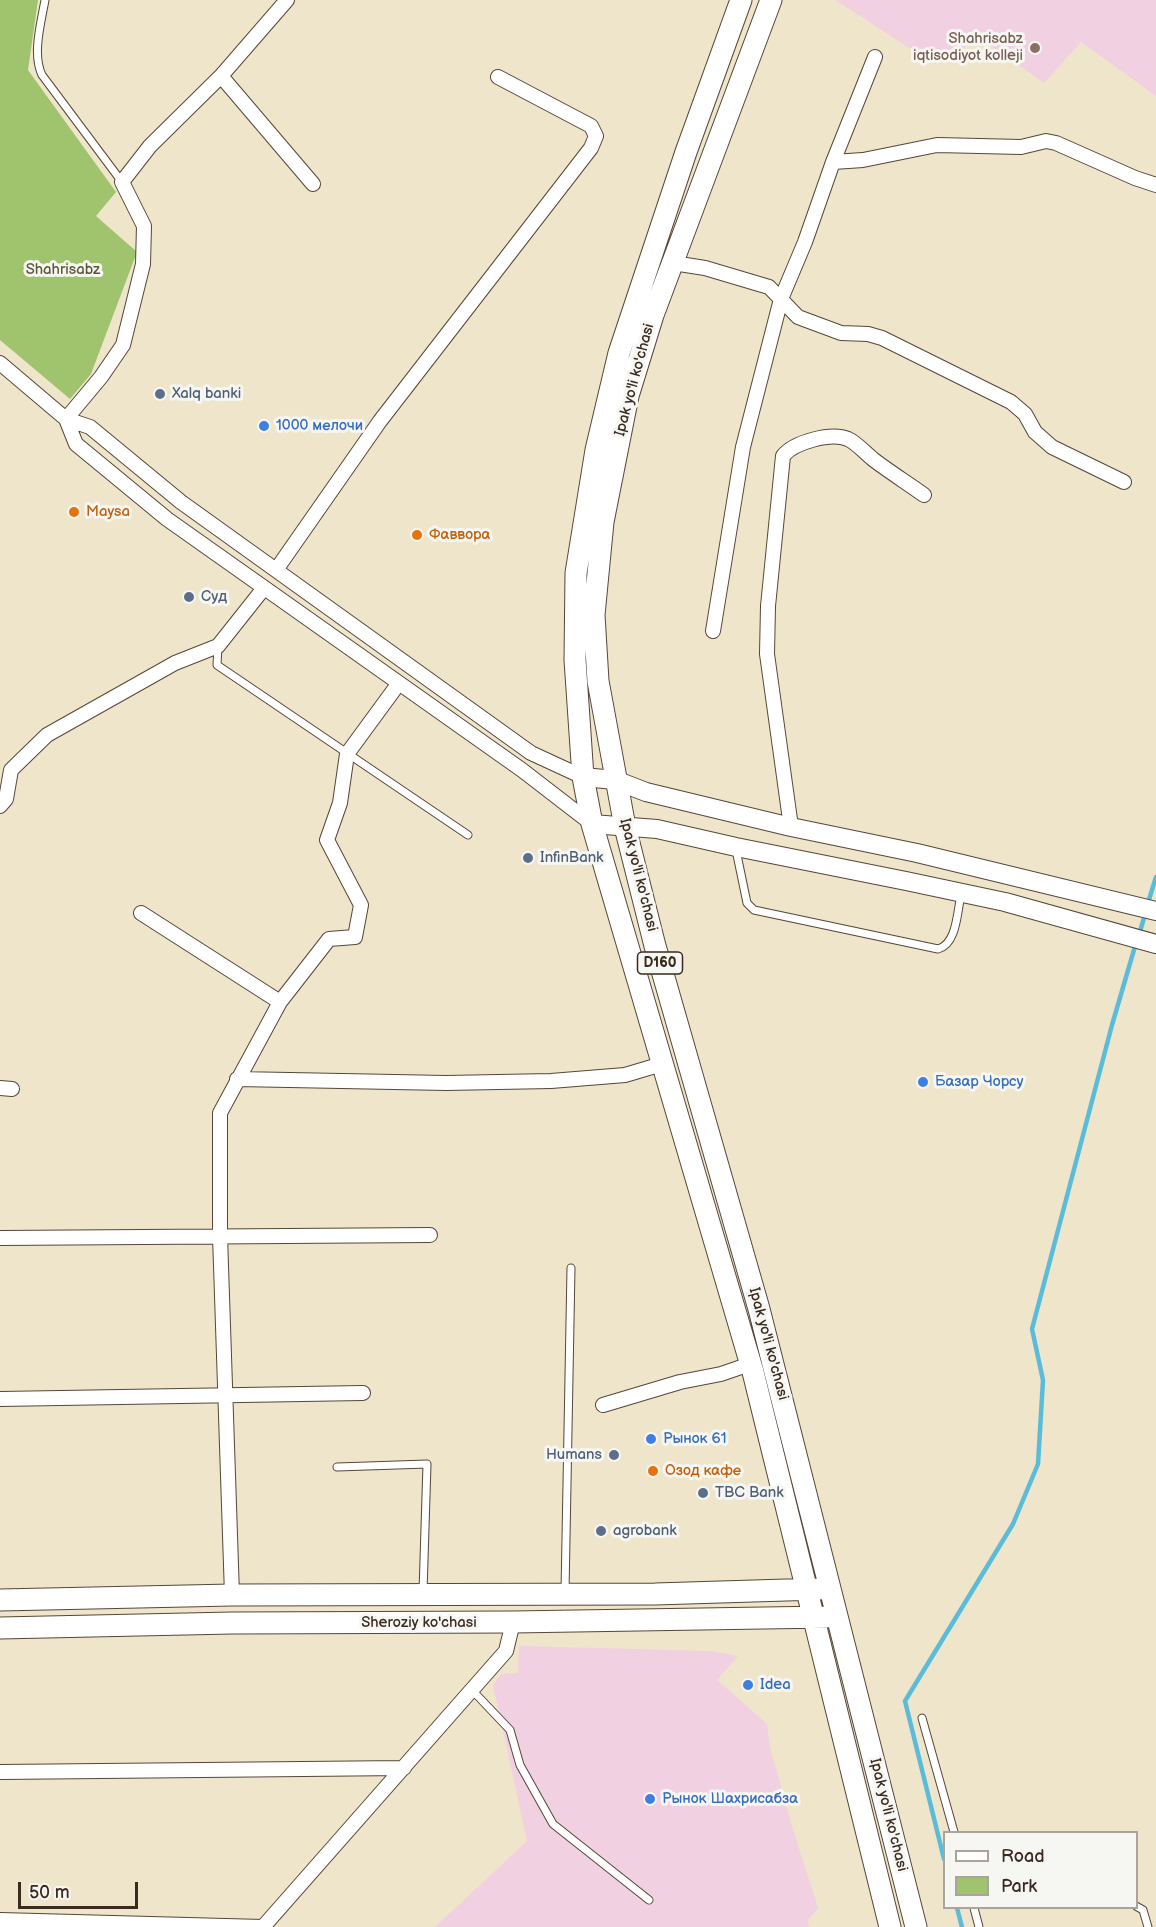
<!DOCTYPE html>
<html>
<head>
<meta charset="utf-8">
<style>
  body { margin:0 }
  #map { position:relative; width:1156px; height:1927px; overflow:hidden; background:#eee5cb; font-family:"Balsamiq Sans",sans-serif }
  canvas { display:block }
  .legend { position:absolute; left:943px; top:1831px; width:195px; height:78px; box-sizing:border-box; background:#f6f6f2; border:2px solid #aba49d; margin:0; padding:8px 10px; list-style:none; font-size:18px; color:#3b2a1e }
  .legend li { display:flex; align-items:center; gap:12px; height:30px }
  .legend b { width:30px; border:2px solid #aba49d }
  .scale { position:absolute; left:18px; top:1882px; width:120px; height:27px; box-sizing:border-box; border:3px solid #3b2a1e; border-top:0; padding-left:8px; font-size:18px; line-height:21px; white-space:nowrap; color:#3b2a1e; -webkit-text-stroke:4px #f6f6f2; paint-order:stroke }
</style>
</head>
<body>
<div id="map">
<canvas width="1156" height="1927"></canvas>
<ul class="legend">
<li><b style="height:8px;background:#fff"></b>Road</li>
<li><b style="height:16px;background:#a0c46e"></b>Park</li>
</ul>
<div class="scale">50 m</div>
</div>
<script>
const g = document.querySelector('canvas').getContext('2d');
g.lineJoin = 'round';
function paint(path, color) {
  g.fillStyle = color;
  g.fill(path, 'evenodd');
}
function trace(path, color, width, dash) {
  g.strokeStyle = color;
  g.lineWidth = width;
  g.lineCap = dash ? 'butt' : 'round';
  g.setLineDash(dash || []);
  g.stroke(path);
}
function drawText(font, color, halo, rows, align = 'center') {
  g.font = font + ' "Balsamiq Sans",sans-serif';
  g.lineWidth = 6;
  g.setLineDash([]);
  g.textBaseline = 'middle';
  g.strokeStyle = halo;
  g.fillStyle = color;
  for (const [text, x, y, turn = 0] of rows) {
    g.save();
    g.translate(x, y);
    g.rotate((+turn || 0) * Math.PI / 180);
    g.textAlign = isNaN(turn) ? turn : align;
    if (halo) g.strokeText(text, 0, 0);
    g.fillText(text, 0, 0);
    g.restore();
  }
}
const built = new Path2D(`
  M835,0h321v96l-75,-54 -37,41 -70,-49 -20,28 -15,-7 -9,6z
  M519,1646l192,5 27,5 -21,24 50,44 3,23 21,76 27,85 -10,12 1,7h-374l92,-86 -34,-156 8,-11 17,-1z`);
const green = new Path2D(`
  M0,0h38l-10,70 88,122 -20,24 41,36 -46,122 -21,25 -70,-59z`);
const stream = new Path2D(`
  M1148,903l8,-26
  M1139,935l7,-24
  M944,1859l-39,-158 108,-177 25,-60 5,-84 -11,-51 80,-304 24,-82
  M957,1908l5,19`);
const service = new Path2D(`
  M45,0c-4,23 -13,54 -3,75l80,107
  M218,647l-1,18 251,170
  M736,850l11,53 7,7 184,39c19,-5 19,-37 23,-54
  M337,1467l90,-3 -4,128
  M565,1592l6,-324
  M472,1690l38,40 10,35 33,59 96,76
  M922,1718l32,114
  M1136,1906l7,4 5,17
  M974,1908l5,19`);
const minor = new Path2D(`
  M221,76l92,108
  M833,162l30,-2 74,-15 84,2 25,-6 10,2 79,35 21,7
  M673,263l32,5 64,19 29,30 43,16 27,1 14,4 129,64 14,12 10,18 17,15 72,35
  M0,363l66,56 24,8 91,75 350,251 52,24
  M66,419l10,25 91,75 355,251 70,54
  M66,419l35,-42 22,-32 20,-81 1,-38 -22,-44 28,-36 71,-70 66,-76
  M276,570l104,-149 211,-273 5,-12 -5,-10 -93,-49
  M713,631l30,-184 38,-148 24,-57 28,-80 42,-105
  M0,806l6,-7 5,-29 36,-35 128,-72 43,-17 46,-58
  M791,827l-24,-173 1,-48 15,-150c11,-14 48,-24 65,-17 9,4 18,15 26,21 16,12 33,23 50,35
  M141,913l139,89
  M237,1079l209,4 105,-2 74,-6 37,-11
  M0,1088l12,1
  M0,1238l430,-3
  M0,1399l363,-6
  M603,1405l77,-23 41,-8 29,-10
  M232,1595l-12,-359v-123l60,-111 49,-63 26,-2 6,-32 -34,-65 13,-37 7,-49 52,-71
  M0,1772l404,-4
  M0,1920l263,7
  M263,1927l243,-276 7,-29`);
const secondary = new Path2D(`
  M583,777l32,3 31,12 145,35 126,26 239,58
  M592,824l65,5 79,18 170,34 99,21 151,42`);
const primary = new Path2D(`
  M741,0l-55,152 -67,201 -23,97 -20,123 -1,87 8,117 9,47 161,548 137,555
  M771,0l-118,315 -25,81 -25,126 -9,93 4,66 27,146 30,119 104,363 157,618
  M0,1600l232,-5 423,-1 164,-5
  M0,1628l232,-5 281,-1 314,-5`);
const markers = [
  [1035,48,6,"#8d6e63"],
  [160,394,6,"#5c6f8a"],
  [264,426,6,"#3f7fe0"],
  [74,512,6,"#e8710a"],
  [417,535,6,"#e8710a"],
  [189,597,6,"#5c6f8a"],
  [528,858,6,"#5c6f8a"],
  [923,1082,6,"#3f7fe0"],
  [651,1439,6,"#3f7fe0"],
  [614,1455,6,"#5c6f8a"],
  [653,1471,6,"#e8710a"],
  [703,1493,6,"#5c6f8a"],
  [601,1531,6,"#5c6f8a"],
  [748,1685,6,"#3f7fe0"],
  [650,1799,6,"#3f7fe0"]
];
const shields = [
  [660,963,45]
];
const shieldNames = [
  ["D160",660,963]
];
const educationNames = [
  ["Shahrisabz",1023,39],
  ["iqtisodiyot kolleji",1023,56]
];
const parkNames = [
  ["Shahrisabz",63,270]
];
const streetNames = [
  ["Ipak yo'li ko'chasi",635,380,-75],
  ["Ipak yo'li ko'chasi",638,875,76],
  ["Ipak yo'li ko'chasi",768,1344,75],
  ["Sheroziy ko'chasi",419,1623],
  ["Ipak yo'li ko'chasi",888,1815,76]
];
const serviceNames = [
  ["Xalq banki",172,394],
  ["Суд",201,597],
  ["InfinBank",540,858],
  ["Humans",602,1455,"right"],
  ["TBC Bank",715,1493],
  ["agrobank",613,1531]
];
const shopNames = [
  ["1000 мелочи",276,426],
  ["Базар Чорсу",935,1082],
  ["Рынок 61",663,1439],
  ["Idea",760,1685],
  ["Рынок Шахрисабза",662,1799]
];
const foodNames = [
  ["Maysa",86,512],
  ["Фаввора",429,535],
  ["Озод кафе",665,1471]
];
paint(built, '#f1d0e2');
paint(green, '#a0c46e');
trace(stream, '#5bbcd9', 4.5);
trace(service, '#564638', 9);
trace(minor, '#564638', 16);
trace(secondary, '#564638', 20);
trace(primary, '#564638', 23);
trace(service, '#fff', 7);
trace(minor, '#fff', 14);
trace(secondary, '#fff', 18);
trace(primary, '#fff', 21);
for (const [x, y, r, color] of markers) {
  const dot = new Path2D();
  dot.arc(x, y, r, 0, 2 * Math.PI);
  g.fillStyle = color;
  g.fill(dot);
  trace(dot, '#f6f6f2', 2);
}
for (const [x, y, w] of shields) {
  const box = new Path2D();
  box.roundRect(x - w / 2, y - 11, w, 22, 4.5);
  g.fillStyle = '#f6f6f2';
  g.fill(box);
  trace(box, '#3b2a1e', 1.5);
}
drawText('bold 14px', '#3b2a1e', null, shieldNames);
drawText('15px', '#785e54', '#f6f6f2', educationNames, 'right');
drawText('15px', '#595836', '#f6f6f2', parkNames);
drawText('15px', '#3b2a1e', '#f6f6f2', streetNames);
drawText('15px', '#4e5e75', '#f6f6f2', serviceNames, 'left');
drawText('15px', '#366cbe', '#f6f6f2', shopNames, 'left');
drawText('15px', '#c56008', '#f6f6f2', foodNames, 'left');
</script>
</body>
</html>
